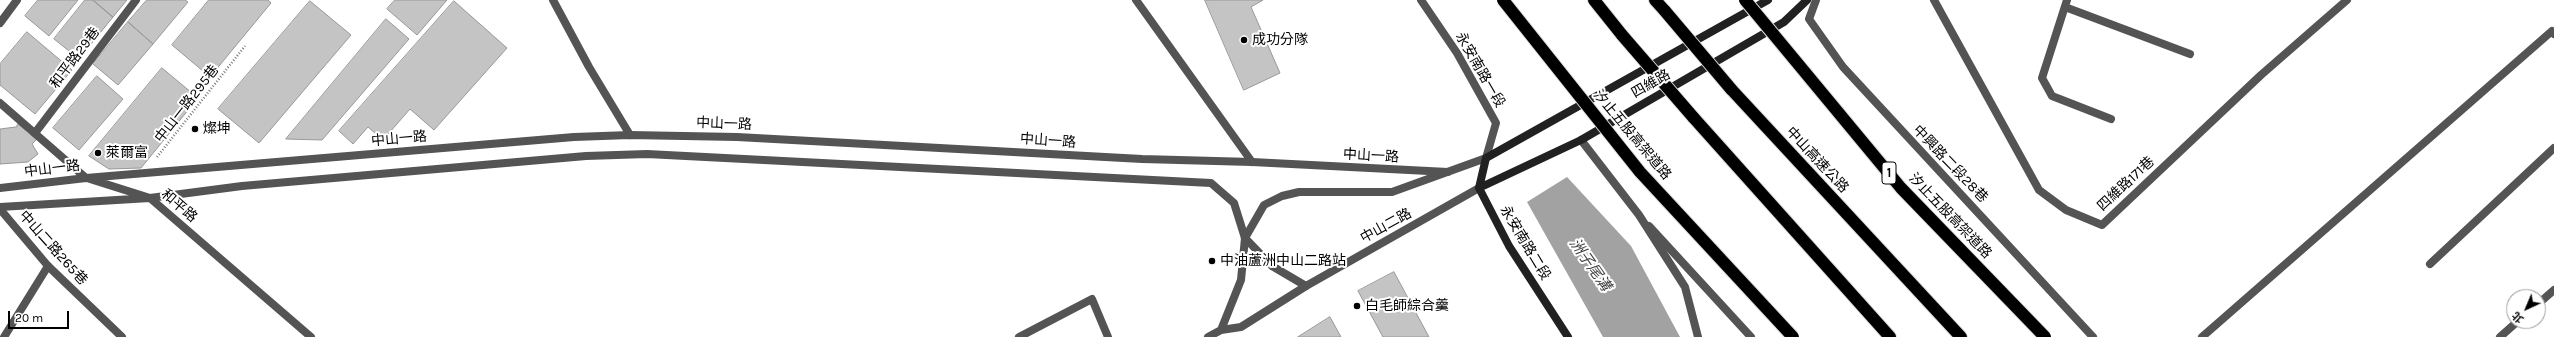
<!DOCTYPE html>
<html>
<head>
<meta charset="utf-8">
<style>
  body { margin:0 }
  #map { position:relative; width:2554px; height:337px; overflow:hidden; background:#fff; font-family:Karla,"Noto Sans TC",sans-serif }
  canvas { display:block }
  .north { position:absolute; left:2506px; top:289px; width:40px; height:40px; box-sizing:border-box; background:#fff; border:1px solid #999; border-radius:50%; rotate:224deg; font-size:11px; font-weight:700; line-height:16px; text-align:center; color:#000 }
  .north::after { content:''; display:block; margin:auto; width:14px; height:18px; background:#000; clip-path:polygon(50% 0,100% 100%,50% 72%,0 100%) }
  .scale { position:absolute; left:8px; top:311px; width:61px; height:18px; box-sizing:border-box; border:2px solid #000; border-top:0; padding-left:5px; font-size:12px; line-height:14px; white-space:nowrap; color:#000; -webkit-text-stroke:3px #fff; paint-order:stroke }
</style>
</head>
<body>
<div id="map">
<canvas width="2554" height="337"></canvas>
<div class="north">北</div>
<div class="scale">20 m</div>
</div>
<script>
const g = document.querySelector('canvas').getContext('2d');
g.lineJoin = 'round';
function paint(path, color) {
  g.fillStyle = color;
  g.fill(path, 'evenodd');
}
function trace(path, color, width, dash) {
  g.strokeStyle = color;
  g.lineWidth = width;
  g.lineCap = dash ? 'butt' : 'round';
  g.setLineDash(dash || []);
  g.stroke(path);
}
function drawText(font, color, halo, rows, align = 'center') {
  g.font = font + ' Karla,"Noto Sans TC",sans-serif';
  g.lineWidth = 4;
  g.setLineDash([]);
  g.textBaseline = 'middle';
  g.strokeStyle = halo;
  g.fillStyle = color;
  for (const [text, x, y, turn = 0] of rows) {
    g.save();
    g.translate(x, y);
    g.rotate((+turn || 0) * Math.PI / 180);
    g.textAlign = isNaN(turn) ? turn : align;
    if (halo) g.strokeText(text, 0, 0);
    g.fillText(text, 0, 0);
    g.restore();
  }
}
const water = new Path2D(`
  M1567,177l64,69 49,91h-77l-76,-135z`);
const building = new Path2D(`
  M38,0h40l-29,36 -24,-20z
  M85,0h8l20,17 -34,42 -25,-20z
  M93,0h34l-14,17z
  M147,0h38l3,2 -35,42 -25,-22z
  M209,0h59l3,3 -61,74 -38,-32z
  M395,0h52l-30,35 -30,-26z
  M1205,0h58l-12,7 29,66 -36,17z
  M310,1l41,34 -92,108 -41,-34z
  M454,1l53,47 -73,82 -24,-21 -27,31 -15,-13 -15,17 -14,-13z
  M386,19l23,20 -87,101 -36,-1z
  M128,22l25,22 -35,41 -25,-21z
  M27,32l45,38 -37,44 -35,-29v-21z
  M162,68l36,30 -57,70 -32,1 -20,-13z
  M97,76l26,23 -44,51 -26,-22z
  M18,124l19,15 -5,5 6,10 -10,8 -28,2v-35l16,-2z
  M1394,272l35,65h-46l-25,-46z
  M1330,317l11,20h-43z`);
const path = new Path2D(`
  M157,157l88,-111`);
const service = new Path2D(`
  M1136,0l116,162
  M1816,0l-7,19 34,48 250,270
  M1934,0l105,190 27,20 36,15 159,-150 86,-75
  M2067,0l-25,78 10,18 59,23
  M2065,7l125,47
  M0,23l17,-23
  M35,133l101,-133
  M1649,226l102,111
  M2430,264l124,-116
  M2538,304l16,-14
  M4,337l44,-71
  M1019,337l73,-38 16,38
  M2202,337l350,-306 2,3
  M2500,337l18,-16`);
const minor = new Path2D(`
  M553,0l36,67 41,68
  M1421,0l36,53 39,70 -10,35
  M0,103l86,75
  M1581,140l58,75 46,72 13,50
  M0,209l48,57 74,71
  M1245,238l27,28 34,20`);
const tertiary = new Path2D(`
  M90,179l60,19 161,139
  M0,188l86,-10 488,-41 56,-2 107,2 405,22 110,3 196,10
  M0,207l150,-9 92,-12 344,-30 61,-2 564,29 23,20 11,35 -4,42 -20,50
  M1245,238l19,-33 18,-9 17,-4h93l94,-34
  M1208,337l13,-7 20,-3 65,-41 173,-98`);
const secondary = new Path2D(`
  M1479,188l102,-48 203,-118 23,-22
  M1568,337l-59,-91 -30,-58 7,-30 282,-158`);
const motorway = new Path2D(`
  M1594,0l28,35
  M1655,0l10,11
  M1731,89l230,248
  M1693,117l197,220`);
const motorwayBridge = new Path2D(`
  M1503,0l137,172 153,165
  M1745,0l156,188 144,149
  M1665,11l66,78
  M1622,35l71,82`);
const markers = [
  [1244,40,4,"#000"],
  [195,129,4,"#000"],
  [98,153,4,"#000"],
  [1212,261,4,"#000"],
  [1357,306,4,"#000"]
];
const shields = [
  [1889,173,14]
];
const shieldNames = [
  ["1",1889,173]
];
const poiNames = [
  ["成功分隊",1252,40],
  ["燦坤",203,129],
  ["萊爾富",106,153],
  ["中油蘆洲中山二路站",1220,261],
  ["白毛師綜合羹",1365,306]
];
const streetNames = [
  ["和平路29巷",75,58,-53],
  ["永安南路一段",1480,70,60],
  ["四維路",1651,84,-30],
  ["中山一路295巷",187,104,-52],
  ["中山一路",724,124,2],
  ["汐止五股高架道路",1632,135,50],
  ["中山一路",399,139,-5],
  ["中山一路",1048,141,4],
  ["中山一路",1371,156,3],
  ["中山高速公路",1817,160,47],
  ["中興路二段28巷",1950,164,46],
  ["中山一路",52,169,-7],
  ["四維路171巷",2126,184,-43],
  ["和平路",179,206,41],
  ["汐止五股高架道路",1950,216,46],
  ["中山二路",1386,226,-29],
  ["永安南路二段",1525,243,59],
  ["中山二路265巷",53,248,48]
];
const waterNames = [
  ["洲子尾溝",1590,265,55]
];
paint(water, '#a2a2a2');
paint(building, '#c4c4c4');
trace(building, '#989898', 1);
trace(motorway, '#dbdbdb', 14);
trace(path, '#767676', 2.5, [1, 2]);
trace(service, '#545454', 8);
trace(minor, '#545454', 8);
trace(tertiary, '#545454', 8);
trace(secondary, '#212121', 8);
trace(motorway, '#000', 12);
trace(motorwayBridge, '#dbdbdb', 14, []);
trace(motorwayBridge, '#000', 12);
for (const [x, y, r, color] of markers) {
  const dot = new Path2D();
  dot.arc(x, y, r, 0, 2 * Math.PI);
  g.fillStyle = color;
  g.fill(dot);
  trace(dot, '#fff', 1.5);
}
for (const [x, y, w] of shields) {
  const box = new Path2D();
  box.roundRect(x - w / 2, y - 11, w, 22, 3);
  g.fillStyle = '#fff';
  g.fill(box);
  trace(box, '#000', 1);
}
drawText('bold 13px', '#000', null, shieldNames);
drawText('14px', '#000', '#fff', poiNames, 'left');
drawText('14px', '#000', '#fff', streetNames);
drawText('italic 15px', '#434343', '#fff', waterNames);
</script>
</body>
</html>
